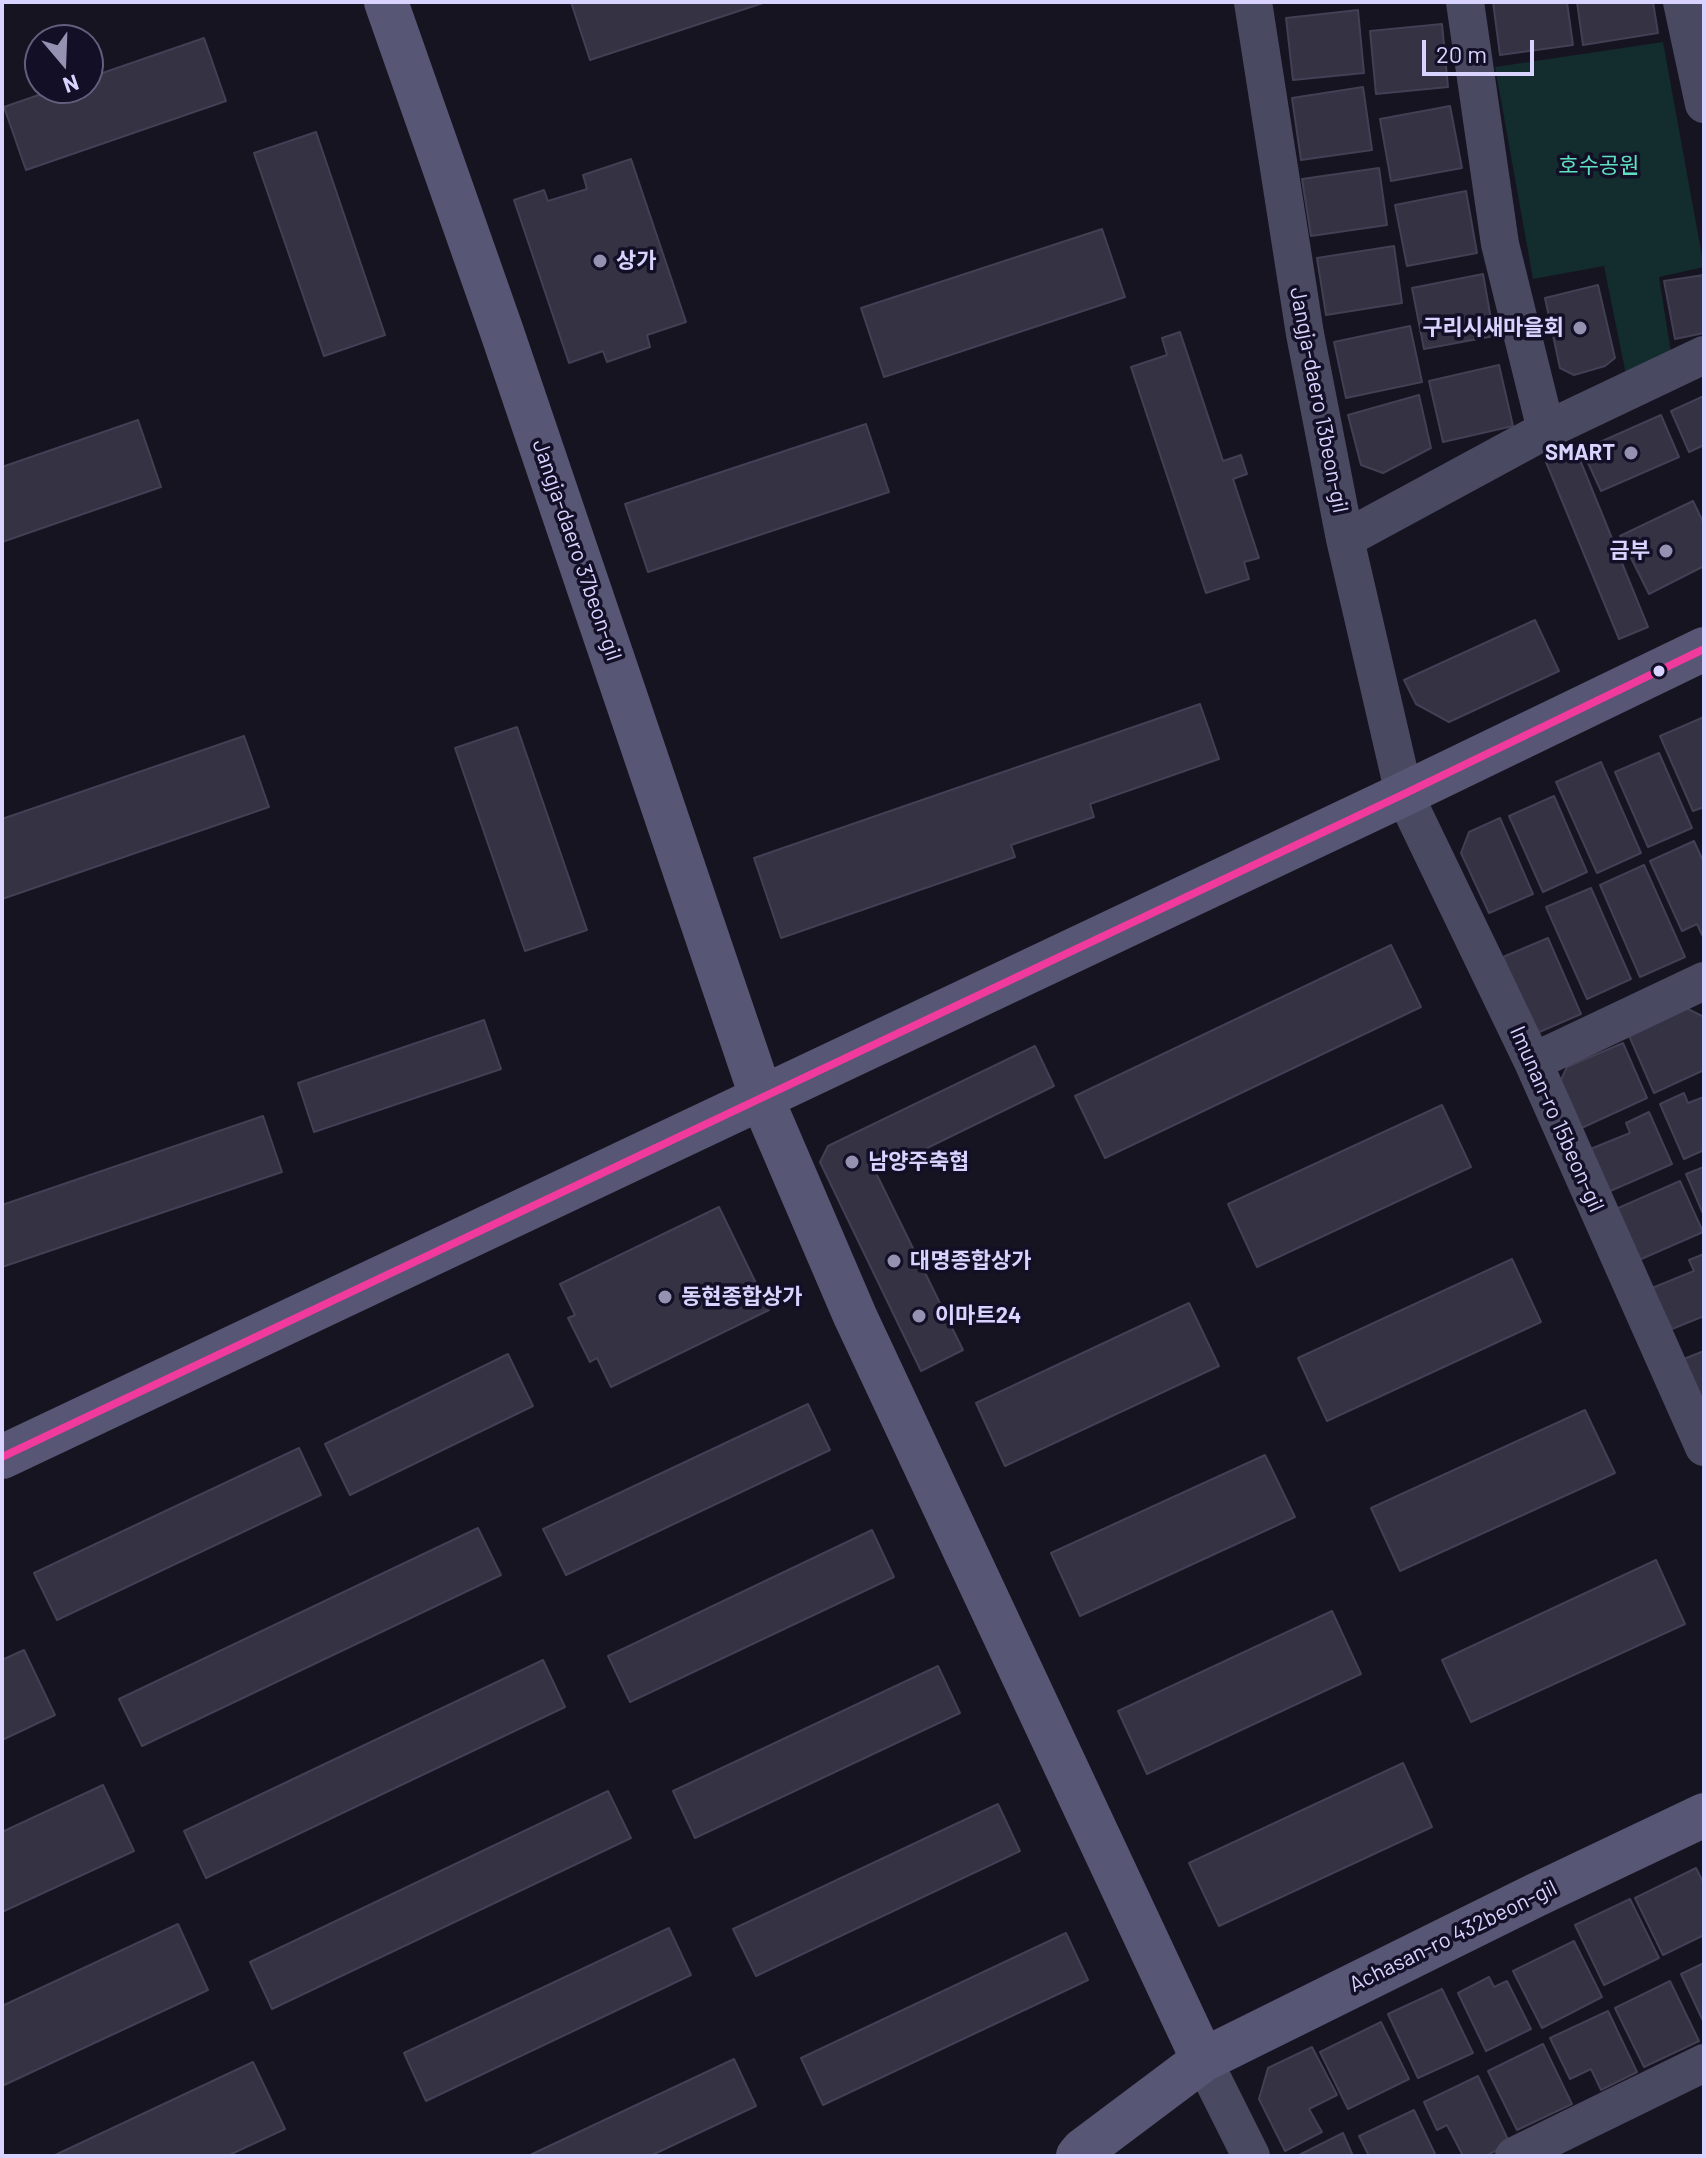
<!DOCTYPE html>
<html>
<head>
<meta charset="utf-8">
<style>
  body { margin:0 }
  #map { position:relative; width:1706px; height:2158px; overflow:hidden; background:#161421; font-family:Barlow,sans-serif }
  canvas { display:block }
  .frame { position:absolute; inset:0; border:4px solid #d9d4ff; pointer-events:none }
  .north { position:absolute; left:24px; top:24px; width:80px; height:80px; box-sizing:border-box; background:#130f26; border:2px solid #625e7d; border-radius:50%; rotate:161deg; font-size:22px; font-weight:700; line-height:32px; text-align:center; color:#d9d4ff }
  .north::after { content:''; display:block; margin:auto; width:28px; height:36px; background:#9591b1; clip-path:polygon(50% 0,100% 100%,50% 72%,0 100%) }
  .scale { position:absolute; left:1422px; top:40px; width:112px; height:36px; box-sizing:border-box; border:4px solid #d9d4ff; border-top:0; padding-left:10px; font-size:24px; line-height:28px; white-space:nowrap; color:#d9d4ff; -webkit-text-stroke:6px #130f26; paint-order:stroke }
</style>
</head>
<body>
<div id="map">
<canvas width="1706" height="2158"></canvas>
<div class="frame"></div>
<div class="north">N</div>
<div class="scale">20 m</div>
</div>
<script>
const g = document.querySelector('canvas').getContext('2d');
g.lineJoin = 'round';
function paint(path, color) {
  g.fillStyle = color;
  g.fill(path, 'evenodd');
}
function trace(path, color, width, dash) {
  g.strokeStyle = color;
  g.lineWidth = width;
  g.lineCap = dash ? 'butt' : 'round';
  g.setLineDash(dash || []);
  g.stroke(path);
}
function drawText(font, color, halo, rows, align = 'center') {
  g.font = font + ' Barlow,"Noto Sans KR",sans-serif';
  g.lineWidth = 7;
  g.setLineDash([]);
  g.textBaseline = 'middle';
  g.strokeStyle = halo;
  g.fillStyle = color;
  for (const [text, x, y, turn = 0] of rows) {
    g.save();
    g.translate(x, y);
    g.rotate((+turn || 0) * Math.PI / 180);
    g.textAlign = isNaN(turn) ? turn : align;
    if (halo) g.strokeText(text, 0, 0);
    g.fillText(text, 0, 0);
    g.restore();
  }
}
const green = new Path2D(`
  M1663,42l41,225 -45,10 13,82 -46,16 -22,-109 -71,13 -38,-212z`);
const building = new Path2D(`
  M571,2h195l-176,58z
  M1493,2h74l6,43 -73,10z
  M1577,2h76l5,31 -75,12z
  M1358,10l6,63 -71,7 -7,-62z
  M1442,24l6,63 -72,7 -6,-63z
  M204,38l22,63 -200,69 -22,-63 55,-19h29v-10z
  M1363,87l9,63 -71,10 -9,-62z
  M1450,106l12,62 -71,13 -11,-62z
  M316,132l69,203 -61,21 -70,-203z
  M631,159l55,163 -39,13 3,12 -43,15 -4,-11 -34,12 -55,-163 30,-10 4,11 39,-12 -4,-14z
  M1379,168l8,57 -76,11 -9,-57z
  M1466,191l11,62 -70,13 -12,-61z
  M1102,229l23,68 -241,80 -23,-69z
  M1394,246l8,57 -76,12 -9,-57z
  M1483,274l11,62 -70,13 -12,-61z
  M1704,275v58l-29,6 -11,-58z
  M1598,285l17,73 -10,8 -31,9 -14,-7 -15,-70z
  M1410,326l12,56 -76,16 -12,-56z
  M1180,332l43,129 18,-6 6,19 -14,5 26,79 -15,4 5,17 -43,14 -75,-226 36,-12 -5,-17z
  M1499,365l14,61 -70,16 -14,-61z
  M1419,395l12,53 -48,25 -22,-8 -13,-50z
  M1704,396v49l-15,7 -18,-41z
  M1661,415l18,42 -78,34 -19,-41z
  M138,420l23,67 -159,55v-75z
  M866,424l23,68 -241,80 -23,-68z
  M1576,450l72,177 -29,12 -73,-177z
  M1693,501l11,23v42l-55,28 -29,-58z
  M1535,620l24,51 -110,51 -33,-18 -12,-24z
  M1200,704l19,55 -129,45 4,13 -83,28 4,12 -234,81 -27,-80z
  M1704,717v90l-11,4 -33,-75z
  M517,727l70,203 -62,21 -70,-203z
  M244,736l25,71 -267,92v-80z
  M1659,753l33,75 -44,19 -33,-75z
  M1601,762l40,91 -44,20 -41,-91z
  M1554,796l33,76 -44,20 -34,-76z
  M1500,818l33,76 -44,19 -28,-60 8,-21z
  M1694,841l10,22v76l-7,-15 -15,7 -32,-70z
  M1644,865l41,92 -45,20 -40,-92z
  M1591,888l40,91 -44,20 -41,-92z
  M1548,938l33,76 -44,19 -34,-76z
  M1391,945l30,62 -316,151 -30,-62z
  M1684,1007l20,10v53l-50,23 -27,-62z
  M484,1020l17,49 -187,63 -16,-49z
  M1623,1043l24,55 -72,33 -19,-41 11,-23z
  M1035,1046l19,40 -178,87 87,177 -42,21 -101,-209 8,-16z
  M1684,1093l4,10 16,-6v53l-20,9 -24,-55z
  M1442,1105l29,62 -214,100 -29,-63z
  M1649,1112l23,52 -64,28 -20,-42 42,-17 -4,-10z
  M263,1116l19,56 -280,95v-62z
  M1704,1167v49l-18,-42z
  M1680,1181l23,51 -64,28 -23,-51z
  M719,1207l50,103 -158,77 -14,-29 -7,4 -22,-44 7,-3 -15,-31z
  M1704,1254v62l-32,13 -20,-41 42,-17 -5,-11z
  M1512,1259l29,63 -214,99 -29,-63z
  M1189,1303l30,63 -214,100 -29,-63z
  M1704,1351v49l-10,4 -18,-42z
  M508,1354l25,52 -183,89 -25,-51z
  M808,1404l22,46 -264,125 -23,-46z
  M1585,1410l30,63 -215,98 -29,-63z
  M299,1448l22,47 -264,125 -23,-47z
  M1265,1455l30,62 -215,99 -29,-63z
  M478,1528l23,47 -359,171 -23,-47z
  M872,1530l22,47 -264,125 -22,-46z
  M1656,1560l29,64 -214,98 -29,-62z
  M1332,1611l29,63 -214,100 -29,-63z
  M24,1650l31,65 -53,25v-80z
  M543,1660l22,47 -359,171 -22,-47z
  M938,1666l22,47 -265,125 -22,-47z
  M1403,1763l29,64 -213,99 -30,-63z
  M103,1785l31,66 -132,61v-80z
  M608,1791l23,47 -359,171 -22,-47z
  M998,1804l22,47 -264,125 -23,-47z
  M1696,1868l8,16v51l-41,20 -28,-57z
  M1630,1899l29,59 -55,27 -29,-60z
  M178,1924l30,66 -206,96v-80z
  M669,1928l22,47 -265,126 -22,-48z
  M1066,1933l22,47 -265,125 -22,-47z
  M1574,1941l28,56 -60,31 -29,-57z
  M1704,1963v60l-23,-49z
  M1489,1977l5,10 13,-6 24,48 -45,22 -28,-58z
  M1670,1981l29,60 -55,26 -29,-59z
  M1442,1989l31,64 -55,25 -30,-64z
  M1608,2011l29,61 -36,18 -10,-21 -21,10 -20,-41z
  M1381,2022l28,57 -61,30 -28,-57z
  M1543,2044l29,60 -55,26 -29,-59z
  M1312,2047l25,48 -28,14 13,23 -37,19 -26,-52 9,-31z
  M734,2059l22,47 -106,50h-122z
  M253,2062l32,67 -58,27h-174z
  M1478,2076l32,68 -25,12h-22l-16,-31 -10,5 -13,-28z
  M1414,2110l22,46h-67l-10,-20z
  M1343,2133l10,23h-56z`);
const street = new Path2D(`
  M1253,2l52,332 40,205 59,255 129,268 171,385
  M1465,2l35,242 46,186
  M1682,2l22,102
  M1345,539l201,-109 158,-75
  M1533,1062l171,-81
  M1203,2060l48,96
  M1514,2156l190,-93`);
const secondary = new Path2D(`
  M386,2l116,330 260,767 93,217 348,744
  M2,1457l1402,-663 300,-145
  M1078,2156l5,-6 120,-90 333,-165 168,-80`);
const bus1 = new Path2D(`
  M2,1457l1402,-663 300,-145`);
const markers = [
  [600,261,8,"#9591b1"],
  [1580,328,8,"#9591b1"],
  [1631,453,8,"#9591b1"],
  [1666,551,8,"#9591b1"],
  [1659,671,7,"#d9d4ff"],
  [852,1162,8,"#9591b1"],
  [894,1261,8,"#9591b1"],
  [665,1297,8,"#9591b1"],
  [919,1316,8,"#9591b1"]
];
const parkNames = [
  ["호수공원",1599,166]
];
const poiNames = [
  ["상가",616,261],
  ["구리시새마을회",1564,328,"right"],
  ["SMART",1615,453,"right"],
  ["금부",1650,551,"right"],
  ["남양주축협",868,1162],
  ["대명종합상가",910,1261],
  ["동현종합상가",681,1297],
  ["이마트24",935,1316]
];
const streetNames = [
  ["Jangja-daero 13beon-gil",1319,400,79],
  ["Jangja-daero 37beon-gil",577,550,71],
  ["Imunan-ro 15beon-gil",1557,1119,66],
  ["Achasan-ro 432beon-gil",1453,1936,-26]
];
paint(green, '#132c2d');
paint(building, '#343243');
trace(building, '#433f54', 2);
trace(street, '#4a4962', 38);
trace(secondary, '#575674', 44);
trace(bus1, '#f13a9d', 8);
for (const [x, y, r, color] of markers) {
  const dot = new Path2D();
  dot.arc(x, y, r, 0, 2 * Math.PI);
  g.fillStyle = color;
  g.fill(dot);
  trace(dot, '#130f26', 3);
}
drawText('22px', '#5fe0c0', '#130f26', parkNames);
drawText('bold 22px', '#d9d4ff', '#130f26', poiNames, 'left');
drawText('22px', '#d9d4ff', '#130f26', streetNames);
</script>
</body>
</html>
